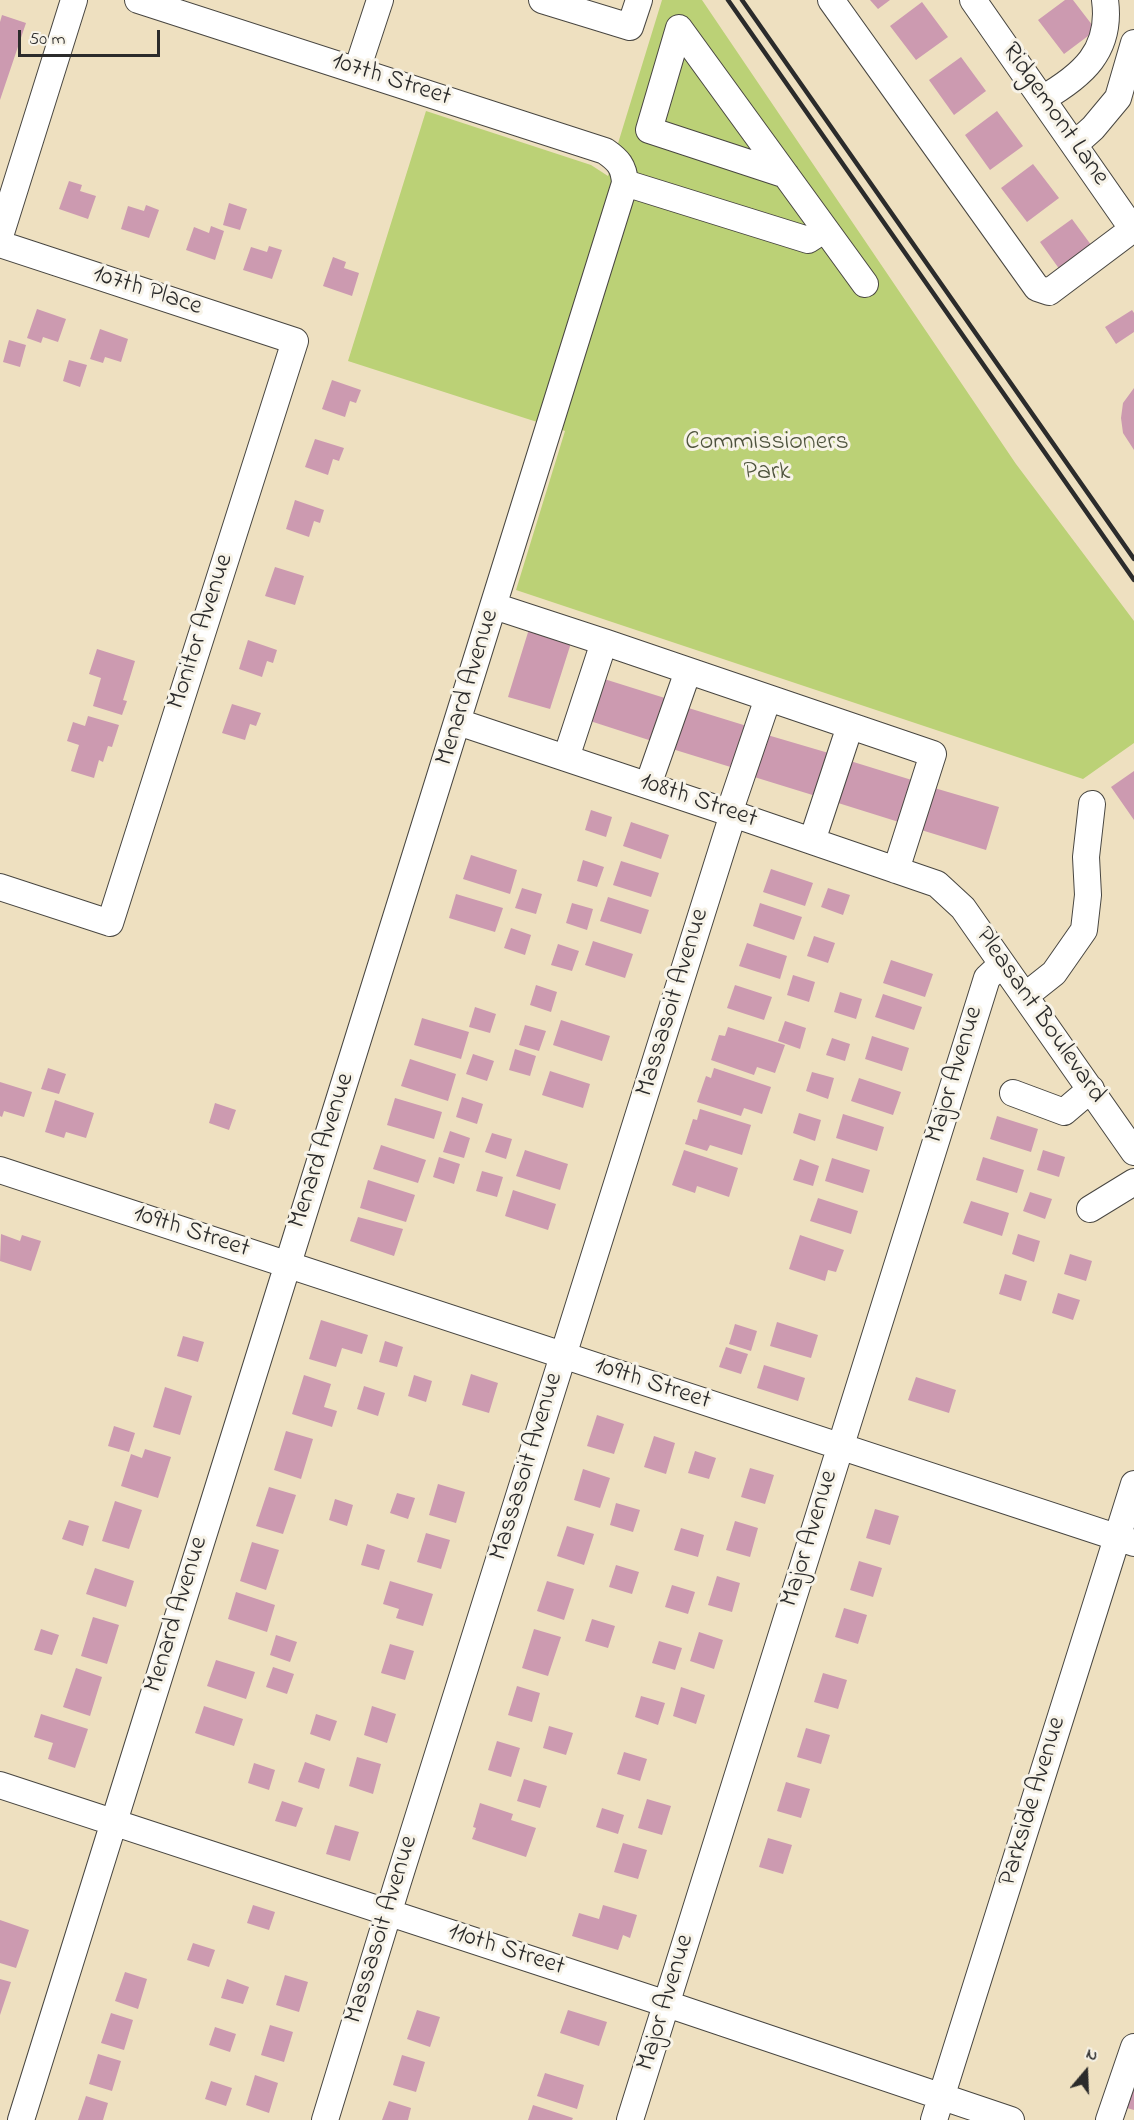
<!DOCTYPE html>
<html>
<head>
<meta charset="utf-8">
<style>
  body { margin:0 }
  #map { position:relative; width:1134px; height:2120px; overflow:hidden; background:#eee0c0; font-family:"Indie Flower",sans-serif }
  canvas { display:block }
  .north { position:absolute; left:1056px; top:2042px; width:60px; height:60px; -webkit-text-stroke:4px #f7f3e8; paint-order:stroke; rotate:19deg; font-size:16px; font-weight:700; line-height:24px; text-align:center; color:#2b2b2b }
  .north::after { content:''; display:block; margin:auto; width:21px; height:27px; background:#2b2b2b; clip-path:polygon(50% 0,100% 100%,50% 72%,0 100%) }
  .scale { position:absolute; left:18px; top:30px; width:142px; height:27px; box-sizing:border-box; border:3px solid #2b2b2b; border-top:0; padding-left:8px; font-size:18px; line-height:21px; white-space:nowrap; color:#2b2b2b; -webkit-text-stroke:4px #f7f3e8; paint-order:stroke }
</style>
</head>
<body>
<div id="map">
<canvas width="1134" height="2120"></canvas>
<div class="north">N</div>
<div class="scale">50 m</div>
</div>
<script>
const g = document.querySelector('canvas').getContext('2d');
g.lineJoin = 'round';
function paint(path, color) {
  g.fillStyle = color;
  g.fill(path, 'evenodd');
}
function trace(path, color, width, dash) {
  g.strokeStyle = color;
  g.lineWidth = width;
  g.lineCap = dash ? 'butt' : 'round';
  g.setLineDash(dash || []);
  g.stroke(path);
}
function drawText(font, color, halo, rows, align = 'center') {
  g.font = font + ' "Indie Flower",sans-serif';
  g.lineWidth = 6;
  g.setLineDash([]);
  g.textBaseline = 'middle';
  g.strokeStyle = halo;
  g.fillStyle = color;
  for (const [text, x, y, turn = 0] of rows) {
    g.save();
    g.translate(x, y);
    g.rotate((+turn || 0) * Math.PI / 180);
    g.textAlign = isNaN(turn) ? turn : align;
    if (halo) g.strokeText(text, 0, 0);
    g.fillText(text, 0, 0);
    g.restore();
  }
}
const green = new Path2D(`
  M662,0h40l314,464 118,157v122l-51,36 -567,-189 49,-159 -217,-70 78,-250 165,54 17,11z`);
const building = new Path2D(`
  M870,0h20l-12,9z
  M1065,0h8l23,30 -32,24 -26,-34z
  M922,2l26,35 -32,23 -26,-34z
  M2,15l24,8 -26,77v-78z
  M961,57l25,34 -32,24 -25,-35z
  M997,111l26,35 -33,24 -25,-35z
  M1033,164l26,34 -32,24 -26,-34z
  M69,181l13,4 -2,6 16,5 -8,23 -29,-10z
  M229,203l18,6 -7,21 -17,-5z
  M146,205l13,5 -10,28 -28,-9 7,-23 16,5z
  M1072,219l25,34 -32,24 -25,-35z
  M211,226l13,5 -9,29 -29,-10 8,-23 15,6z
  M269,246l13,4 -10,29 -29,-9 8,-23 16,5z
  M333,257l13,5 -2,6 15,5 -7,23 -29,-10z
  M37,309l29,10 -8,23 -15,-5 -2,6 -14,-5z
  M1132,310l2,3v19l-18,12 -11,-17z
  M100,329l28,10 -7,23 -16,-5 -2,6 -13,-4z
  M9,340l17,5 -6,22 -17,-5z
  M69,360l18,5 -7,22 -17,-6z
  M332,380l29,10 -5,13 -6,-2 -5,16 -23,-8z
  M1134,388v62l-11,-17 -2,-15 2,-15z
  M315,439l29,9 -5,13 -6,-2 -5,16 -23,-8z
  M295,500l29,10 -4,13 -6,-2 -5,16 -23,-8z
  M275,567l29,9 -9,29 -30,-9z
  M529,629l42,14 -21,66 -42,-12z
  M248,640l29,10 -4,13 -6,-2 -5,16 -23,-8z
  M97,649l38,12 -12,39 4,1 -5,14 -29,-9 8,-28 -12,-4z
  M601,678l67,21 -13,43 -68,-22z
  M232,704l29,9 -5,13 -6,-2 -5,16 -23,-7z
  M682,706l68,21 -13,42 -68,-21z
  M88,716l31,9 -7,22 -4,-1 -5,16 -4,-2 -5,18 -23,-7 8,-26 -12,-4 6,-19 12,4z
  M764,734l68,20 -13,43 -68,-21z
  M847,760l68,21 -13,42 -67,-21z
  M1134,771v49l-23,-33z
  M931,787l68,20 -13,43 -68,-21z
  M591,810l21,7 -6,20 -21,-7z
  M631,822l38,13 -8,24 -38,-13z
  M471,855l46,15 -7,24 -47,-15z
  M583,860l21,7 -7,20 -20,-6z
  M621,861l38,12 -8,24 -38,-12z
  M771,869l42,14 -8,23 -42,-14z
  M522,888l20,6 -6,20 -21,-6z
  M828,888l22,7 -7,20 -22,-8z
  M456,894l47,14 -8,24 -46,-14z
  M608,897l41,13 -8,24 -41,-13z
  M572,903l21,6 -6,21 -21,-7z
  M760,903l42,14 -8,23 -41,-14z
  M511,928l20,7 -6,20 -21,-7z
  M814,936l21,7 -7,20 -21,-7z
  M593,941l40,13 -8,24 -40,-13z
  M747,943l40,13 -7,23 -41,-13z
  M558,944l21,7 -7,20 -21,-6z
  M891,960l42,14 -8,23 -42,-14z
  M793,975l22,7 -6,20 -22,-7z
  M536,985l21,7 -6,20 -21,-7z
  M735,985l37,12 -8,23 -37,-12z
  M840,992l22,7 -6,20 -22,-7z
  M883,994l39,13 -8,23 -39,-13z
  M475,1007l21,7 -6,19 -21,-6z
  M422,1018l47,14 -8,27 -47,-14z
  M561,1020l49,16 -8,25 -49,-16z
  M785,1021l21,7 -6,21 -22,-8z
  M525,1025l21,6 -7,20 -20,-6z
  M728,1027l57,18 -10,28 -18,-6 -3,8 -43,-15 8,-25 6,1z
  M872,1036l37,12 -7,23 -37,-12z
  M832,1038l18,6 -5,17 -19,-6z
  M515,1049l21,7 -6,20 -21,-6z
  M473,1054l21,7 -7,20 -21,-7z
  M410,1059l46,15 -8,27 -47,-15z
  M48,1068l18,6 -7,20 -18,-5z
  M714,1068l57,19 -9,27 -18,-6 -3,8 -44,-14 9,-26 5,2z
  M550,1071l40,13 -7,24 -41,-13z
  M812,1072l22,6 -6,21 -22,-8z
  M859,1078l42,14 -8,23 -42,-14z
  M0,1082l32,10 -8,25 -20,-6 -2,6 -2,-1z
  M462,1097l21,7 -6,20 -21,-7z
  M395,1098l47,14 -8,27 -47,-14z
  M55,1100l39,13 -8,25 -20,-6 -2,6 -19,-6z
  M215,1103l21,7 -7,20 -20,-7z
  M700,1109l51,16 -9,30 -32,-10 -3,6 -22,-7 8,-25 4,1z
  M799,1113l22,7 -6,21 -22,-8z
  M843,1114l41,13 -7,24 -41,-13z
  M997,1116l41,13 -7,23 -41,-13z
  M450,1131l20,7 -6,20 -21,-6z
  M492,1133l20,6 -6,20 -21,-7z
  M381,1145l45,15 -8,23 -45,-14z
  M525,1150l43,14 -8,26 -44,-14z
  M684,1150l54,18 -9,29 -32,-11 -2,7 -23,-8z
  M1043,1150l22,7 -6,20 -22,-7z
  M439,1157l21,7 -6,20 -21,-7z
  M983,1157l41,13 -7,23 -41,-13z
  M832,1158l38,12 -7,23 -38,-12z
  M800,1159l19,7 -6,20 -20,-6z
  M482,1171l21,6 -6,20 -21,-6z
  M368,1180l47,15 -9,27 -46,-14z
  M513,1190l43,14 -8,26 -43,-14z
  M1030,1192l22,7 -7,20 -22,-8z
  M818,1198l40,13 -7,23 -41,-13z
  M971,1201l38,12 -7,23 -39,-13z
  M358,1217l45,12 -9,27 -44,-15z
  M1,1234l19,7 2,-6 19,6 -10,30 -31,-10z
  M1018,1234l22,7 -6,21 -22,-8z
  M800,1235l44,15 -8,22 -8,-2 -3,11 -36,-12z
  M1070,1254l22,7 -6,20 -22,-7z
  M1005,1274l22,7 -6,20 -22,-7z
  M1058,1293l22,7 -7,20 -21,-7z
  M321,1320l47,15 -6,19 -20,-6 -6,19 -27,-8z
  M777,1322l41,13 -7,23 -41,-12z
  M735,1324l22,7 -6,20 -22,-7z
  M183,1336l21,6 -6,20 -21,-6z
  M385,1341l18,6 -6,20 -18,-5z
  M726,1347l22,7 -7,20 -22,-7z
  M764,1365l41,13 -7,23 -41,-13z
  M471,1374l27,9 -9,30 -27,-8z
  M304,1375l27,9 -7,23 13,4 -5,16 -40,-13z
  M414,1375l18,6 -6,21 -18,-6z
  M916,1377l40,13 -7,23 -41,-13z
  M364,1386l21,7 -7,23 -21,-7z
  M165,1387l27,9 -12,39 -27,-8z
  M597,1415l27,9 -10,30 -27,-8z
  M114,1426l21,7 -6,19 -21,-6z
  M286,1431l27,8 -12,40 -27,-9z
  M654,1436l21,7 -9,31 -22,-7z
  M145,1449l26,8 -13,41 -37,-12 10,-32 11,4z
  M695,1451l21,7 -7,21 -21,-6z
  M750,1468l24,7 -9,29 -24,-7z
  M583,1469l27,9 -10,30 -26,-8z
  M438,1484l27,8 -9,31 -27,-8z
  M269,1487l27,8 -13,39 -27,-8z
  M397,1493l18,5 -7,21 -18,-6z
  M335,1499l18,6 -6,21 -18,-6z
  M115,1501l27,9 -13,39 -27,-8z
  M616,1503l24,7 -7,22 -23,-7z
  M875,1509l24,7 -9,29 -24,-7z
  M69,1520l20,6 -6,20 -21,-7z
  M735,1521l23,7 -8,29 -24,-7z
  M567,1526l27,8 -10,31 -27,-9z
  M681,1528l23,7 -6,22 -24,-7z
  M426,1533l24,7 -9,29 -24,-7z
  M252,1542l27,8 -13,40 -26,-9z
  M367,1544l18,6 -6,20 -18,-5z
  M859,1561l23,7 -9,29 -23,-7z
  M616,1565l23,7 -7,22 -23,-7z
  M95,1568l39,13 -8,26 -40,-13z
  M717,1576l23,7 -8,29 -24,-7z
  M390,1581l43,13 -10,32 -27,-8 3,-9 -16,-5z
  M547,1581l27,8 -10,31 -27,-9z
  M672,1585l23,7 -7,22 -23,-7z
  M236,1592l39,13 -8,27 -39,-13z
  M844,1608l23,7 -9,29 -23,-7z
  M93,1617l26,8 -12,39 -26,-8z
  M592,1619l23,7 -7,22 -23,-7z
  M41,1629l18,6 -7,20 -18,-5z
  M534,1629l27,8 -13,39 -26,-8z
  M699,1632l24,8 -9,29 -24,-8z
  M276,1635l21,7 -7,20 -20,-7z
  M659,1641l23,7 -7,22 -23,-7z
  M390,1644l24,7 -9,29 -24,-7z
  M216,1660l39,12 -9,27 -39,-13z
  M273,1667l21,7 -7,20 -21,-7z
  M76,1668l26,9 -12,39 -27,-9z
  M823,1673l24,7 -9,29 -24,-7z
  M517,1686l23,7 -8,29 -24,-7z
  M681,1687l24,8 -9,29 -23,-8z
  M641,1696l24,7 -7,22 -23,-8z
  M204,1706l39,13 -9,27 -39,-13z
  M372,1706l24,8 -9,29 -23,-8z
  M41,1714l47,15 -13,39 -27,-9 5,-16 -19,-6z
  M316,1714l21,7 -7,20 -20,-7z
  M549,1726l24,7 -7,22 -23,-7z
  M806,1728l24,7 -9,29 -24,-7z
  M497,1741l23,7 -9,29 -23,-7z
  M624,1752l23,7 -7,22 -23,-7z
  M357,1757l24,7 -8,30 -24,-8z
  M305,1762l20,7 -6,20 -21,-7z
  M254,1763l21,7 -6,20 -21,-7z
  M524,1779l23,7 -7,22 -23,-7z
  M786,1782l24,7 -9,29 -24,-7z
  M647,1799l24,7 -9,29 -24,-7z
  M282,1801l21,7 -7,19 -21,-6z
  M480,1803l33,11 -2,6 25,8 -10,29 -54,-18 4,-11 -3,-1z
  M602,1808l22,7 -6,19 -22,-7z
  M335,1825l24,7 -9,29 -24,-7z
  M768,1838l24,7 -9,29 -24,-7z
  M623,1843l24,7 -9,29 -24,-7z
  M253,1905l22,7 -6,18 -22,-7z
  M603,1905l34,10 -7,23 -7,-3 -5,15 -46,-14 7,-23 20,6z
  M0,1920l29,10 -13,38 -16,-5z
  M193,1943l22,7 -6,17 -22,-7z
  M125,1972l22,7 -9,30 -23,-8z
  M285,1975l23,7 -9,30 -23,-7z
  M0,1979l11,3 -11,33z
  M227,1979l22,8 -6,17 -22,-6z
  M417,2010l23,7 -10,30 -23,-8z
  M568,2010l39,12 -8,24 -39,-13z
  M111,2013l22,7 -9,30 -23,-7z
  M270,2025l23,7 -9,30 -23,-7z
  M215,2027l21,7 -6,18 -21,-7z
  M98,2054l23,7 -9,30 -23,-7z
  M402,2055l23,7 -9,30 -23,-7z
  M545,2073l39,12 -7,24 -40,-13z
  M255,2075l23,8 -9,30 -23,-8z
  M211,2081l21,7 -6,18 -21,-7z
  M1133,2088h1v22l-7,-2z
  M86,2096l22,7 -5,17h-25z
  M389,2101l22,7 -3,12h-26z
  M533,2105l40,13 -1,2h-44z`);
const minor = new Path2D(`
  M542,0l88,27 9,-27
  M831,0l206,288 12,4 84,-63
  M973,0l161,231
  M357,70l23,-70
  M1042,99c40,-23 70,-48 63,-99
  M1074,145l19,-17 25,-30 16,-55
  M786,175l-137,-45 30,-102 186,256
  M625,183l183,57 17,-11
  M0,236l74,-236
  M0,244l295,97 -185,582 -110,-36
  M494,606l110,36
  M458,722l275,92 204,70 26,24 171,244
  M566,758l38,-116 329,112 -37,116
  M648,785l40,-114
  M729,813l39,-115
  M812,841l38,-115
  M1025,996l29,-23 30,-43 4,-35 -2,-38 6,-53
  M1013,1093l51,19 27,-23
  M0,1170l1134,373
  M1090,1209l44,-27
  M0,1785l667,219 344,116
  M21,2120l604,-1937c-1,-17 -7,-23 -20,-32l-467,-151
  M325,2120l71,-232 337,-1074
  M630,2120l357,-1142 15,-14
  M934,2120l200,-636
  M1109,2120l25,-73`);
const rail = new Path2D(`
  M728,0l406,580
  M742,0l392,559`);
const streetNames = [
  ["107th Street",391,81,18],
  ["Ridgemont Lane",1054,115,55],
  ["107th Place",147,292,18],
  ["Monitor Avenue",202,632,-72],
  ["Menard Avenue",469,688,-73],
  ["108th Street",698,802,19],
  ["Massasoit Avenue",674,1003,-73],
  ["Pleasant Boulevard",1039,1016,55],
  ["Major Avenue",956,1075,-73],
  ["Menard Avenue",323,1151,-72],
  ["109th Street",191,1233,18],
  ["109th Street",652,1385,18],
  ["Massasoit Avenue",528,1467,-73],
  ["Major Avenue",811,1539,-73],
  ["Menard Avenue",178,1615,-73],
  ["Parkside Avenue",1034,1802,-73],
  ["Massasoit Avenue",383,1930,-73],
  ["110th Street",506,1951,18],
  ["Major Avenue",667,2003,-73]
];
const parkNames = [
  ["Commissioners",767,444],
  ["Park",767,474]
];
paint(green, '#bbd176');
paint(building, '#cc9ab0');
trace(minor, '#484641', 28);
trace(minor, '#fff', 26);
trace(rail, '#2b2b2b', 4.5);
drawText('26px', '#2b2b2b', '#f7f3e8', streetNames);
drawText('26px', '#4f543e', '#f7f3e8', parkNames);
</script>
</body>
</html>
